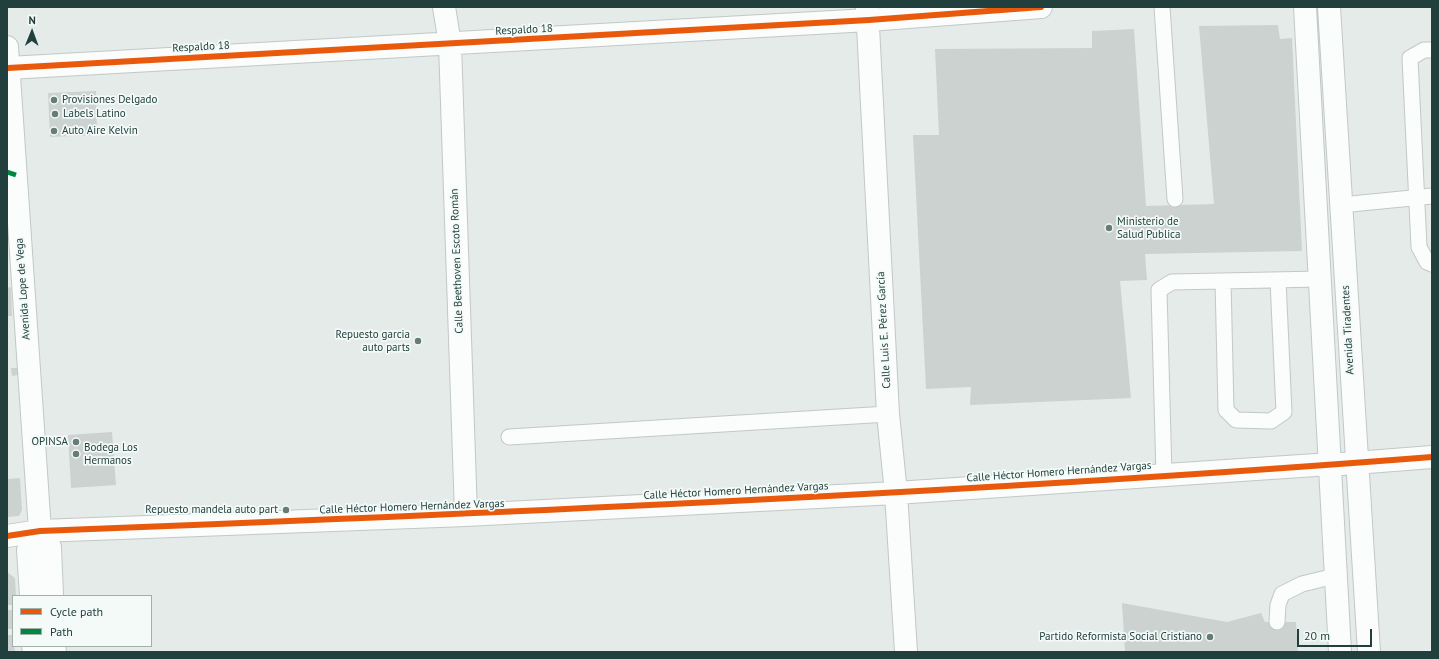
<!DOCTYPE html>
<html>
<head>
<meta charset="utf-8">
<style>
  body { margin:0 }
  #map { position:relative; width:1439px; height:659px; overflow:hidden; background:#e5ebe9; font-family:"PT Sans",sans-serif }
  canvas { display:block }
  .frame { position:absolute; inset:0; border:8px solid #21403d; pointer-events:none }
  .legend { position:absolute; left:12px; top:595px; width:140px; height:52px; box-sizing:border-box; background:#f4faf8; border:1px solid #a0b0ad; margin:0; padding:5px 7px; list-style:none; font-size:12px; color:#21403d }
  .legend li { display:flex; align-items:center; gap:8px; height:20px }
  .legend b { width:20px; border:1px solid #a0b0ad }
  .north { position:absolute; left:12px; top:12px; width:40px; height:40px; -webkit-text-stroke:3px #f4faf8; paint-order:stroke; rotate:1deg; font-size:11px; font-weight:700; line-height:16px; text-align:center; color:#21403d }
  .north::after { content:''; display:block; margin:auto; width:14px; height:18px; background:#21403d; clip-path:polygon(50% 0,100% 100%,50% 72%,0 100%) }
  .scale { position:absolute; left:1297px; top:629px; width:75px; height:18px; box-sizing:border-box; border:2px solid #21403d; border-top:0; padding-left:5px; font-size:12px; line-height:14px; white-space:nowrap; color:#21403d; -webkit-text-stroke:3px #f4faf8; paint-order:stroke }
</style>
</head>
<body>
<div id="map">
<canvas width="1439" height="659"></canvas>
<div class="frame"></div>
<ul class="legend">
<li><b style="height:5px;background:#e8590c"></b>Cycle path</li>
<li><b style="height:5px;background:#00873e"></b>Path</li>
</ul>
<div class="north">N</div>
<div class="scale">20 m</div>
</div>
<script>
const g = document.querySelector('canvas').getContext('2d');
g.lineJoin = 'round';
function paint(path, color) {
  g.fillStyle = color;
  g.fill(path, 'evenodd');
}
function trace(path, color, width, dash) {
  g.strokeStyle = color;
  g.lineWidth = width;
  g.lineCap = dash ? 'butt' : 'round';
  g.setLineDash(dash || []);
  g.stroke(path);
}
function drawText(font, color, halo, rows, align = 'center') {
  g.font = font + ' "PT Sans",sans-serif';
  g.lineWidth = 3.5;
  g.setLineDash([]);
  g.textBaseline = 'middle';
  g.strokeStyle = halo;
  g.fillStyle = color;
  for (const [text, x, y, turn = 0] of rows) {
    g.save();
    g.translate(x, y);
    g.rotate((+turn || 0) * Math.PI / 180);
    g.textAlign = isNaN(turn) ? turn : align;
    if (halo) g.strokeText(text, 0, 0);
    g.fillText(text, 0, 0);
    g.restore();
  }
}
const building = new Path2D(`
  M1278,25l2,14 12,-1 10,213 -157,3 2,26 -27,1 11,117 -161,7 1,-18 -45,2 -13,-254h26l-4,-86 157,-1v-17l42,-2 12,177 68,-2 -15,-178z
  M96,91l1,44 -47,2 -2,-44z
  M11,287l1,29h-5v-28z
  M11,368h6l1,7 -6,1z
  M112,432l4,53 -45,3 -3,-53z
  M20,478l2,32 -3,6 -12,1v-38z
  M7,572l8,6 1,18h-3v9h-6z
  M1122,603l105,19 34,-9 4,9h31l2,30h-173z
  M7,610h6v19h-6z
  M7,635h6l2,17h-8z`);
const lane = new Path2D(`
  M1162,7l13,192
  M1432,50h-8l-14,8 9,189 8,15 5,2
  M1341,205l91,-9
  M1223,281l3,129 10,10 35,1 13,-9 -6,-132
  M509,437l379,-23
  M1164,475l-5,-185 13,-8 148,-3
  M1277,622l1,-17 4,-11 20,-10 33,-8`);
const street = new Path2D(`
  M444,7l6,37 16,471
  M867,7l21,407 8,79 10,159
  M8,68l861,-48 172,-13
  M7,536l33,-5 426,-16 430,-22 435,-29`);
const secondary = new Path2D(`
  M1305,7l35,645
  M1329,7l40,645
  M7,47l33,484 10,16 2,49
  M1342,464l90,-7
  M31,596l-3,-46 12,-19
  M33,646l1,6
  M54,646l1,6`);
const quiet = new Path2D(`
  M7,172l9,3`);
const cycleway = new Path2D(`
  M8,68l861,-48 172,-13
  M7,536l33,-5c464,-18 929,-38 1392,-74`);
const markers = [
  [54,100,4,"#667c79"],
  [55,114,4,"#667c79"],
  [54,131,4,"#667c79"],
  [1109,228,4,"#667c79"],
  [418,341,4,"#667c79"],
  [76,442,4,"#667c79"],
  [76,454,4,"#667c79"],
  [286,510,4,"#667c79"],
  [1210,637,4,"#667c79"]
];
const streetNames = [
  ["Respaldo 18",524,30,-3],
  ["Respaldo 18",201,47,-3],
  ["Calle Beethoven Escoto Román",457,261,-92],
  ["Avenida Lope de Vega",23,289,-94],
  ["Calle Luis E. Pérez García",884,330,-93],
  ["Avenida Tiradentes",1348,330,-93],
  ["Calle Héctor Homero Hernández Vargas",1059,472,-4],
  ["Calle Héctor Homero Hernández Vargas",736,491,-3],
  ["Calle Héctor Homero Hernández Vargas",412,507,-2]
];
const poiNames = [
  ["Provisiones Delgado",62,100],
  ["Labels Latino",63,114],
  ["Auto Aire Kelvin",62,131],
  ["Ministerio de",1117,222],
  ["Salud Publica",1117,235],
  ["Repuesto garcia",410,335,"right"],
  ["auto parts",410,348,"right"],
  ["OPINSA",68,442,"right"],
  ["Bodega Los",84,448],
  ["Hermanos",84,461],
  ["Repuesto mandela auto part",278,510,"right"],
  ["Partido Reformista Social Cristiano",1202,637,"right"]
];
paint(building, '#ccd2d0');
trace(lane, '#c2c8c6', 17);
trace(street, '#c2c8c6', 24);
trace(secondary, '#c0c9c7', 24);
trace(lane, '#fbfcfc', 15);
trace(street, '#fbfcfc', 22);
trace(secondary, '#fbfcfc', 22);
trace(quiet, '#00873e', 5, [10, 5]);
trace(cycleway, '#e8590c', 6);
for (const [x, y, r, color] of markers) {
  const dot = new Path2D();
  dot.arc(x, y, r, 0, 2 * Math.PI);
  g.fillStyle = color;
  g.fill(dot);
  trace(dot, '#f4faf8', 1.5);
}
drawText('11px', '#21403d', '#f4faf8', streetNames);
drawText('11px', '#21403d', '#f4faf8', poiNames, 'left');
</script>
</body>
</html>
